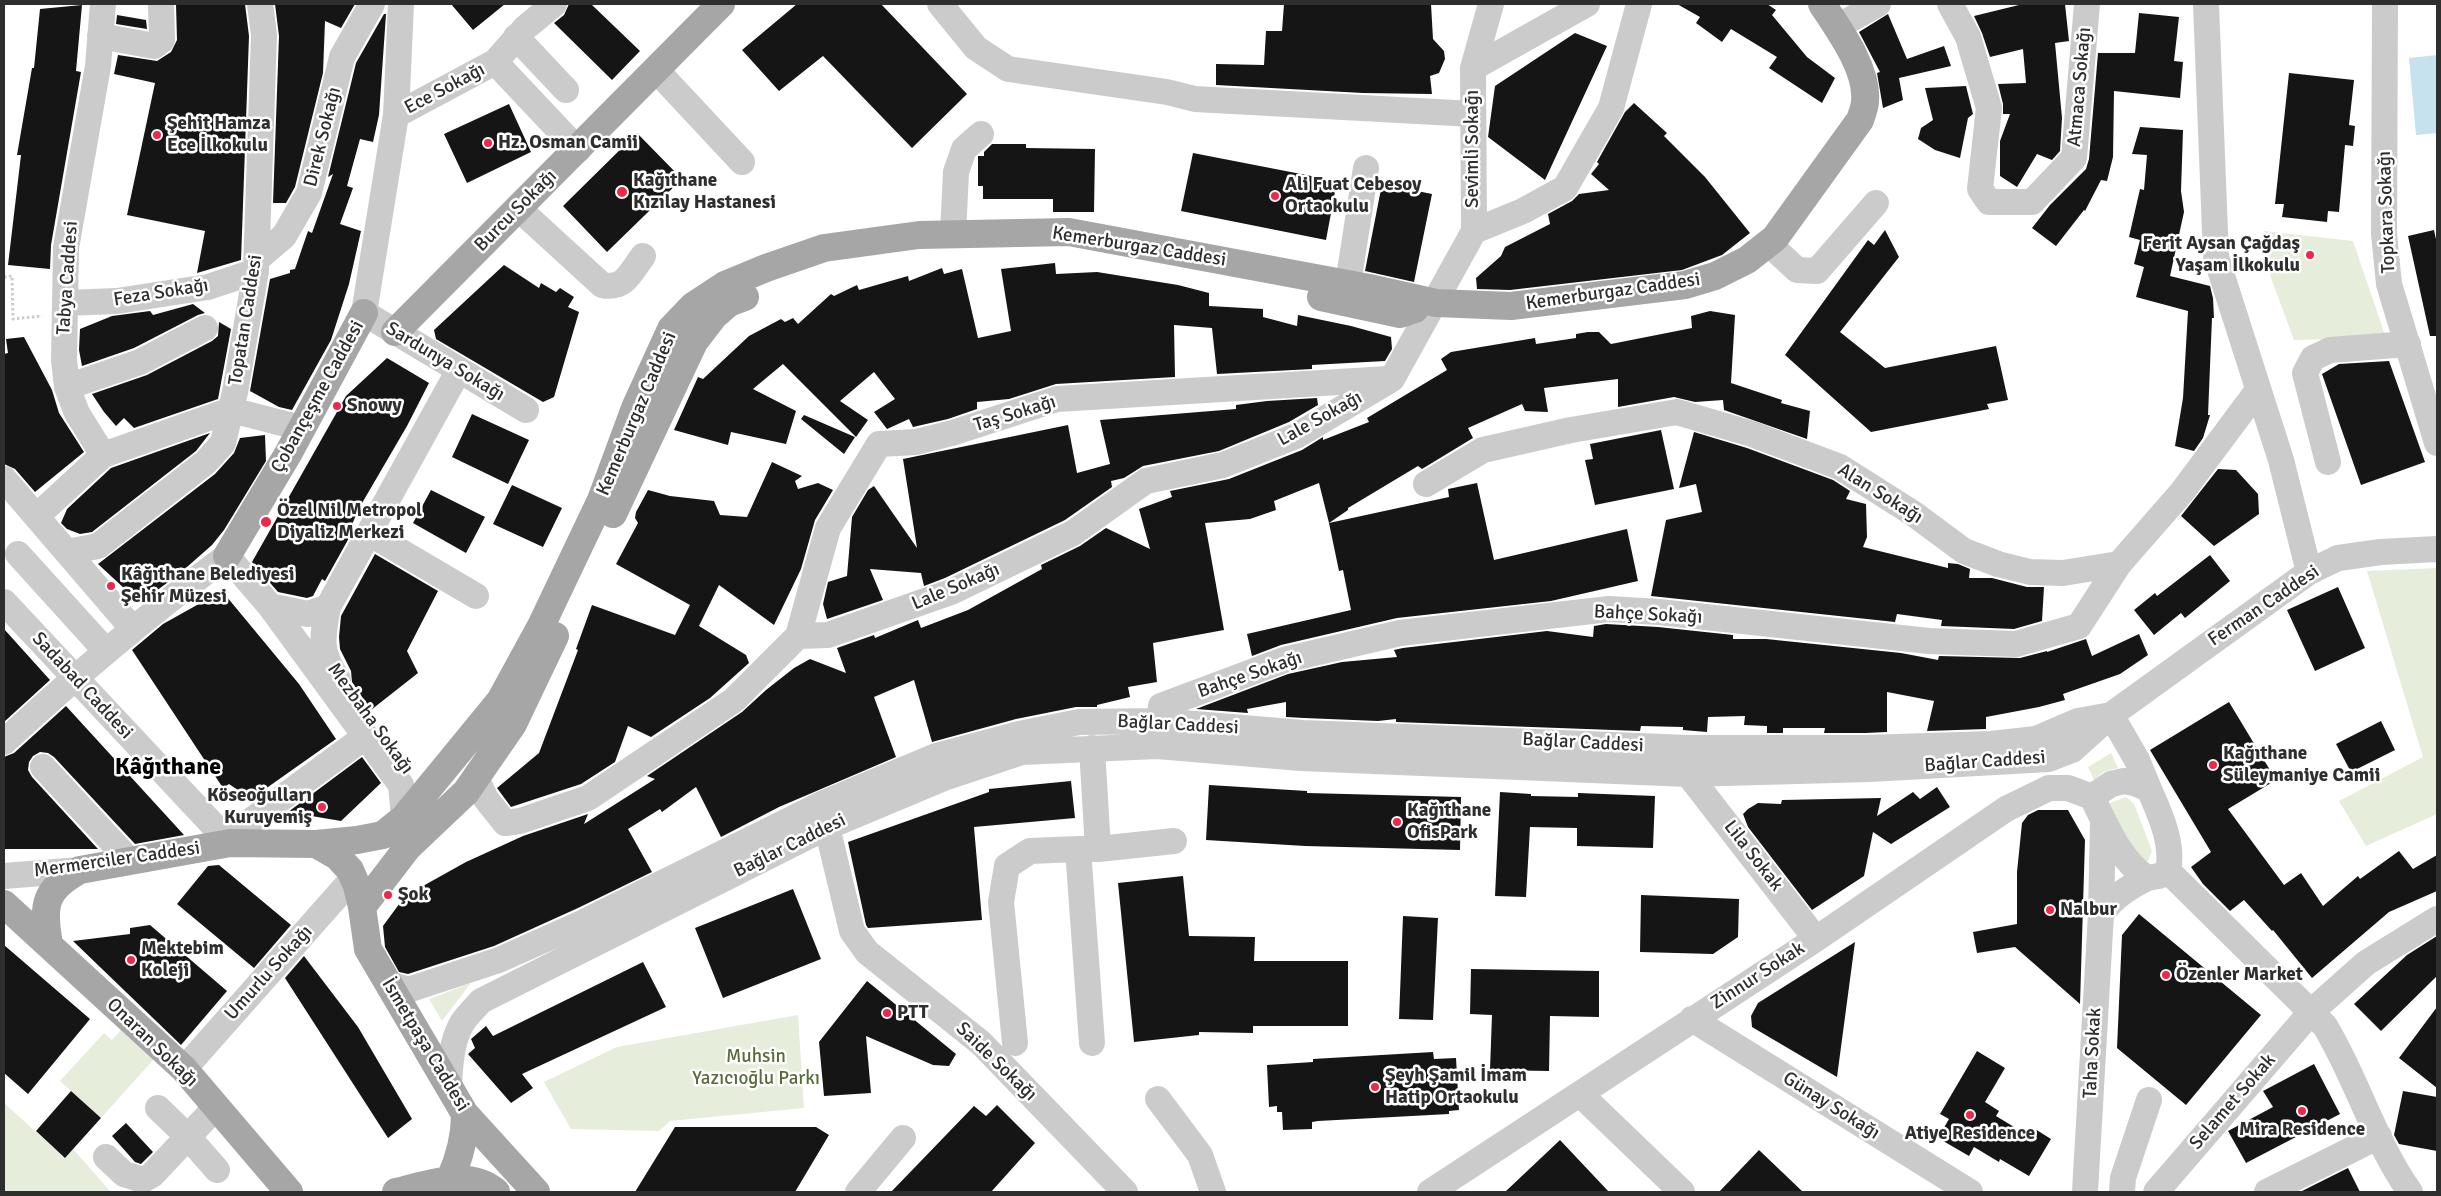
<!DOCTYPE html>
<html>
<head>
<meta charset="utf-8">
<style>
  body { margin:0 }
  #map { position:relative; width:2441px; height:1196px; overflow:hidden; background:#fff; font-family:Signika,sans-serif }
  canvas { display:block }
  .frame { position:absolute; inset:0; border:5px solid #2e2e2e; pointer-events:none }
</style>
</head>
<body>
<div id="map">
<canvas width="2441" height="1196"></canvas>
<div class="frame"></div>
</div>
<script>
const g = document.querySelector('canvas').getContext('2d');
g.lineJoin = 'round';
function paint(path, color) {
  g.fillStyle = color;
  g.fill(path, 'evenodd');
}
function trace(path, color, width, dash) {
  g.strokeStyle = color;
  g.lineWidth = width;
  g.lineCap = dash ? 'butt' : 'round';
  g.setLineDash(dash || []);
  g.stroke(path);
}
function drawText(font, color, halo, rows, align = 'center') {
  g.font = font + ' Signika,sans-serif';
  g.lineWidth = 5;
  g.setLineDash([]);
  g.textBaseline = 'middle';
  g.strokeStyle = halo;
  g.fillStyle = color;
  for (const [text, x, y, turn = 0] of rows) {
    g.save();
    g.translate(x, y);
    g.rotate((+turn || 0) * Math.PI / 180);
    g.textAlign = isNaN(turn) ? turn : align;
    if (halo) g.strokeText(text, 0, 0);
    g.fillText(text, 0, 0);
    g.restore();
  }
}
const green = new Path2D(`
  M2264,231l89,10 33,97 -92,2 -23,-62z
  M2437,568v246l-71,32 -27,-45 84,-44 -56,-186z
  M2111,753l7,15 -15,4 -9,8 -6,-13z
  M2126,797l8,7 18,47 -4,10 -10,1 -26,-47 -2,-12z
  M471,983l-29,38 -13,-22z
  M798,1015l6,93 -134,13 -11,10 -88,-2 -27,-47 73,-35z
  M121,1030l33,29 -53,59 -41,-37 44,-48 8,7z
  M4,1103l61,55 8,-9 38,43h-107z`);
const water = new Path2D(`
  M2437,55v78l-21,2 -7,-77z`);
const building = new Path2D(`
  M176,4h69l4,32 -8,224 -44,13 8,-42 -78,-16 28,-132 -41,-9 4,-19 39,6 14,-9 6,-12z
  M275,4h80l-14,24 -16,-7 -2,52 -28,114 -9,16h-13l6,-167z
  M451,4h54l-32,26z
  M569,4h22l49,47 -28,29 -58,-57 10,-8z
  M797,4h84l86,90 -55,54 -89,-92 -44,35 -37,-41z
  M1284,4h147l2,35 11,12 1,8 -6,14 -9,3 2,18 -69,-1 -147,-8v-21l48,1 2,-34h16z
  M1677,4h90l9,6 -4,5 35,42 28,21 -13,25 -53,-35 8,-11 -46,-28 -9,13 -26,-19 4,-6z
  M2023,4h42l4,37 -14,2 7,75 -2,33 -8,9 -15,-6 -20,33 -17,-11v-35l10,-27h-7v-10l-5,-20 28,-1 -3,-34 -33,8 -8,-24 -8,-17z
  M82,5l-6,66 5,1 -30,173 -1,24 -42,-4 13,-110h-4l15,-87h2l6,-59z
  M2139,13l40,4 -5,44 9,1 -3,36 -66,-7 -1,66 -6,24 -6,-1 -16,31 -1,-1 -28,36 -24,-18 18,-23 36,-36 3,-10 9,-106h37z
  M384,14h2l-7,101 -6,27 -13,-3 -13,47 6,2 -13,36 21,7 -12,53 -18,56 -39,70 -13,-3 -29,-16 20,-112 20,-6v-3l5,-1 13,-38 4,2 21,-59 -5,3 28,-114z
  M1888,14l19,45 37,-13 7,20 -52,12 4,22 -20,8 -6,-35 3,-1 -21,-40z
  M117,15l29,5 1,9 -31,-5z
  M1575,33l32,13 -62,134 -57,-43 7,-51z
  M2289,73l65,7 -5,45 6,1 -2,20 -8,-1 -6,67 -11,-1 -1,11 -45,-5 2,-13h-9z
  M1966,86l7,28 -5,4 -8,40 -25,-8 -17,-11 3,-11 12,-8 -8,-32z
  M1634,103l33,30 -3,3 41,41 45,56 -28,22 -40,15 -172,20 -33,-1 -1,-11 25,-22 4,-9 45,-23 -2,-10 24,-13 7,-7 30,-4 -18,-16 8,-10 -2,-2 28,-50z
  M509,104l22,48 -64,31 -23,-49z
  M2140,127l43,3 -2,61 3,21 -14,64 40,10 3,12 1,20h-2l-4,97h2l-7,23 -9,13 -19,-5 8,-48 5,-87 -52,-14 8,-30 -10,-3 6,-24 -11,-3 11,-48 4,1 3,-35 -15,-1z
  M637,133l45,46 -75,73 -44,-46z
  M992,144h34v4l69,1 -1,63h-41v-13h-70v-13h-5v-30h6v-4z
  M1193,153l144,28 -11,59 -145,-29z
  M1382,184l50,10 -18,88 -49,-11z
  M1885,230l14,27 -59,75 45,36 111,-22 12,54 -21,4 2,5 -118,23 -86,-77 83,-115 6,5z
  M2434,230l3,14v92h-7l-22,-100z
  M1055,263l1,11 41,-2 81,13 31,8v13l54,3v8l34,9 1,-11 53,11 40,11 1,12 -7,12 -73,4v4l-95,5 -5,-46 -38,-3 1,52 -119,7 -47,15 -32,3v7l-29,10 -35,8 -4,-8 -22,10 -13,-17 21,-13 -21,-27 -34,29 28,19 -12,17 -73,-73 -30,25 43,22 -10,33 -55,-12 -3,13 -54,-15 24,-53 5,2 46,-43 32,-17 4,3 8,-4 5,6 33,-30 3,2 23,-11 2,5 49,-14 1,5 33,-13 2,6 18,-5 16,69 33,-7 -10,-62z
  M504,265l35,23 2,-5 15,9 4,-4 14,9 -6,10 11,5 -25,85 -11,5 -107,-63 -2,-9z
  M193,304l12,9 -7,2 -64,33 -52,18 -3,-16 1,-21 32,-13 38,-5 3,4z
  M1710,311l25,4 -4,68 51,17 -1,3 29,8 -3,28 -83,-29 -1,-10 -28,2 -21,-5 -56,10v-28l-74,9 4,24 -23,-1 -3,-7 -54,24 5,10 -51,31 -4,-3 -70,42v2l-19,13 -10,-40 -45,18 2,9 -26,9 -45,4 19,107 -71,13 4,39 -29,5 2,10 -33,8v2h-21l-60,12 -84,23 -18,-62 -40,17 22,60 -117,50 -58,30 -25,-50 -34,25 -2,-3 -32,20 24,43 -74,36 -84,38 -86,28 -9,-2 -14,-25 -2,-21 22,-30 61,-34 57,-26 65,-22 -4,10 71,-45 -8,-3 95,-64 24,-22 28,-22 16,-9 36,14 -9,-25 37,-13 1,3 43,-18 3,8 47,-18 74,-41 -1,-4 39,-19 26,-18 44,21 -11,-40 33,-12 -2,-6 59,-12 73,-29 21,-13v3l46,-18 -2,-4 80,-48 -6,-11 10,-7 84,-14 1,6 40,-6v-4l12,-2h11l12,12 81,-16 -1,-12z
  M219,322l12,7 -13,70 -84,29 -10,-10 -8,8 -12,-14 -12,-18 55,-19 65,-34 6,-5z
  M24,337l28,53 7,23 25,39 -49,40 -20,-23 -11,-5v-110l4,-1 -2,-14z
  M387,358l42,25 -22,43 -49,84 -11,27 2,1 -24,43 -3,-2 -9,17 -6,2 -29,-6 -26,-30 94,-166z
  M2389,361l36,101 -64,23 -39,-111 17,-10z
  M1317,398l1,7 -29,17 -70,29 -76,15 -19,12 -13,3 1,6 -47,33 -120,58 -21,8 -3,-13 -51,-4 13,31 -56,19 -4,-15 5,-22 19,-6 5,-59 16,-27 6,-4 43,62 -14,-89 165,-34 9,48 33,-9 -10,-44 136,-11v-4l31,-4z
  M472,414l57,26 -21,44 -56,-27z
  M804,415l51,22 -11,17 -43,-35z
  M1661,430l13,59 -79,16 -10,-45 8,-1 -3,-15z
  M1694,432l53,16 86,32 17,11 -4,8 20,5 1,33 -4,10 85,21v-5l10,1 12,5 -1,9h23l35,9h17l-2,34 -28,8 -73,-3 1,-6 -45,-6 -2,8 -244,-26 15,-76 36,-8 -6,-28 -17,4z
  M210,433l-14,18 -104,81 -12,2 -13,-5 -6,-6 6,-14 44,-41z
  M265,435l1,26 -42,69 -12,15 -33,29 -39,29 -42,-39 117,-90 19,-21 6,-15z
  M772,462l30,14 -7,5 3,8 20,-6 15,7 -18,30 -14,49 -27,56 -55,-40 -20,41 47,29 3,8 -39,35 -59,39 -23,-11 -13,36 -34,22 -70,23 -14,-19 42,-35 39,-103 -2,-1 16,-44 83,30 15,-30 -74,-41 22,-41 -3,-5 1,-6 12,-22 22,6 44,5 6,14 27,2z
  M2218,469l18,1 22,24 1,20 -45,32 -33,-30z
  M1477,483l17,77 133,-31 11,52 -87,20 -154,17 -116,27 -29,11 -5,-22 104,-24 -8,-40 -4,1 -10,-48 120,-26 -1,-8z
  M512,485l50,23 -19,39 -50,-23z
  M431,490l54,27 -19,36 -53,-30z
  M375,554l63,37 -31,60 11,22 -47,37 -19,-28 -1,-11 -11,-22 -1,-12 2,-21z
  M2210,555l20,26 -45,37 -4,-5 -27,22 -20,-25 21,-17 2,3z
  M2338,587l27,61 -50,23 -28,-61z
  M222,591l77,93 37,55 -85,60 -22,-15 -6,4 -91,-138 31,-26z
  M1606,624l52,3 75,8v4h33l135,14 37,7 1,-4 81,2 27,-7v1l39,-13 6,17 47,-22 9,21 -28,19 -57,20 2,6 -26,7 -53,10v12l-59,2 7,-30 -47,-9v40l-22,1h-41l1,-5h-42v5h-16v-7l-23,-1 1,-9 -37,1 -1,15 -24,-2v-3l-42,-1 -1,5 -244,-9v-3l-18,2 -74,-3 -18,-1v-15l-39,7 1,4 -52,-4 92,-35 54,-12 55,-5 -3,-7 9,-2 144,-17 46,6 1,-11z
  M4,629l46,51 -46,42z
  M2229,702l47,78 -48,29 56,76 17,-12 22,33 35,-30 2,3 39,-28 14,18 24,-14v36l-48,21 -77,66 -39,-48 -1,1 -28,-31 -14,11 -27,-27 -12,-17 20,-15 -61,-102z
  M66,706l75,82 43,47 -49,9 -81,-87 -6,-4 -8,-1 -7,4 -4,6 -1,8 4,7 66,72h-94v-92l10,-4z
  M2381,721l14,29 -44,22 -15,-28z
  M362,757l19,26 -40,38 -53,-9z
  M1071,781l4,37 -101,9 8,93 -114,8 -2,-3 -18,-83 141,-50v-3z
  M1209,785l98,6v2l154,4 -1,53 -155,-4 -99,-6z
  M1937,787l13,20 -59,37 -18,-12 -9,44 -52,34 -64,-83 -5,-13 5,-5 10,-6 23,1 1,-4 99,-2 -4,18 36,-24 7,7z
  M1500,792l31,2v2l47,1v-4l77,3 -2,52 -76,-2v-18l-47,-1 -4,70 -31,-1z
  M2038,810h30l17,30 -5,164 -65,-57 -38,6 -4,-21 44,-8v-52l5,-49 6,-8z
  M219,865l72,60 -37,43 -77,-64 31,-38z
  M1183,876l6,60 66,1 -1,24h94v65h-95v7l-54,-1v3l-65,7 -16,-159z
  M793,889l28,70 -98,39 -28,-70z
  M1641,895l98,4 -1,38 -25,17 -73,-2z
  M2139,914l122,101 -75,90 -69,-57 5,-113z
  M1403,916l35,2 -5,102 -34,-1z
  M150,925l77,66 -46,54 -108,-104 57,-7v-6z
  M2437,936v40l-56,55 -27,-27 53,-49z
  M1855,942l-18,135 -85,-50 -1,-11 7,-13z
  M4,945l86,74 -62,75 -24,-21z
  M304,956l54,71 54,92 -24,19 -103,-160z
  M643,962l23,45 -144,67 11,14 -22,15 -43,-49 7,-6 -4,-9 15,-13 7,10z
  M1471,969l128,2v46l-49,-1 -1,55 -59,-1 2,-55 -22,-1z
  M867,981l89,73 -7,12 -16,-1 -67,-29 5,57 -47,3 -5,-54z
  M2437,1007v81l-38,-30z
  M1977,1051l28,17 -20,34 14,9 -3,5 28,17 2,-5 7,5 2,-4 16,10 -22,37 -29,-17 -1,3 -25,-15 -5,9 -31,-18 11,-19 -9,-5z
  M1433,1052l1,7 22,-1 3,52 -10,1v3l-131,7 -6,1v7l-29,1 -1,-18h-5v-6l-8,1 -2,-42 46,-3v-3z
  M2314,1064l26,50 -94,49 -18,-32 45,-24 -10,-16z
  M71,1091l30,27 -36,40 -29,-27z
  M2403,1091l34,6v54l-38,-7 -5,-9z
  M997,1105l38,38 -44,49h-100l83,-86 12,10z
  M126,1123l27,29 -12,12 -6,-2 -23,-26z
  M675,1127h141l13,8 -34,57h-160z
  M1560,1140l49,52h-104z
  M1759,1150l44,42h-84z
  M2348,1168l12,24h-60z`);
const path = new Path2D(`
  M4,277l8,-1 1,43 29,-3`);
const minor = new Path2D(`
  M401,4l-5,111 -32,198 162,97
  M940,4l36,44 32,21 159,23 28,7 278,15
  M1491,4l-18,64 114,-64
  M1950,4l18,33 21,71 -9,81 9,13h43l42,-44 13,-154
  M2206,4l10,253 65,203 28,112
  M2385,4l-1,230 5,50 48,159
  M1837,27l41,-23
  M100,36l54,10 8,-6 -1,-36
  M516,37l50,53
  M495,62l30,-34 29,-24
  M1473,68l1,163 49,-20 42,-23 46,-80 28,-104
  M656,70l86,92
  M396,115l99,-53 83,88
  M519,209l83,76c23,5 28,-12 41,-29
  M953,234l3,-62 8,-23 17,-15
  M1768,243l29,27 20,1 59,-68
  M257,259l27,-23 25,-43 33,-136 30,-53
  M65,303l52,-2 91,-14 48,-16
  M1345,303l21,-135
  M67,387l73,-25 65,-34
  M103,455l128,-45 70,18
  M2328,462l-23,-89 8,-15 17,-8 78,-6
  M4,479l129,150
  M1426,484l57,-34 88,-20 106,-18 75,22 88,33 74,47 50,37 34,13 32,8 33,1 56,-9 63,-72 76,-102
  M37,516l66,-61 -26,-42 -10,-26 -3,-27 2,-112 32,-182 5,-62
  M369,533l107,63
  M67,552l31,-6 108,-84 17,-19 12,-51 21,-121 8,-236 -4,-31
  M18,554l88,97
  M4,602l226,241
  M270,606l38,8 20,-7
  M798,636l30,-108 51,-84 37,-2 36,-9 105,-34 331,-20
  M338,679c-19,-27 -16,-41 -10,-72l131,-237
  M2111,715l26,45 12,29
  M1158,734l3,-28 123,-46 116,-27 209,-24 50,3 270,29 87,3 63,-18 40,-62
  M4,742c71,-66 145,-128 223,-186l43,50 131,179 3,33
  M1092,748l6,101 76,-8
  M43,767l86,93
  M1688,774l128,165
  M476,778l10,21 19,24 15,-2 68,-23 146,-98 64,-64 30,-1 123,-43 122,-59 73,-52 77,-16 73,-29 96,-57 82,-148
  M2124,781l10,2 15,6c11,25 25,55 19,82l-9,5 -12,2c-27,-17 -41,-53 -55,-81l19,-13z
  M2103,820l-2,94c13,-17 26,-26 46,-36
  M827,827l25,104 15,21 114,91 144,149
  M226,839l140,-103
  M2168,871l157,155c32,53 49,115 85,166
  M4,876l76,-6
  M389,984l19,6 91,-30 85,-38 240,-119 112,-47 83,-22 60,-12 80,-1 144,12 386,15h176l126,-4 45,-5 42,-18 33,-6
  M1692,1019l278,173
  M1015,1043l-14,-141 6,-36 23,-15 48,-2
  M1092,1043l-14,-194h20
  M184,1069l170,-192
  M449,1087c1,-20 2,-44 12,-62 5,-9 14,-17 20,-24l346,-174 117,-49 78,-26 135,-6 144,12 387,16 182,-5 179,-10 23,-9 39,-35 198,-143 29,-14 43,-6 56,-3
  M1581,1095l101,97
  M1158,1099l42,56 13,37
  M158,1108l30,29 29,33
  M106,1157l18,17 19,6 9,-5 64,-68
  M858,1192l45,-54
  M1430,1192l386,-253 190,-130 43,-21h19l24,9
  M2085,1192l16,-278
  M2122,1192l1,-14 26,-78
  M2156,1192l155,-180 55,-49 71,-44
  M2267,1192l112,-56`);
const major = new Path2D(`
  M1321,297l79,17 15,-5
  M395,332l326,-328
  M613,514l81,-172 20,-26 15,-13 16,-6
  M227,556l61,-102 76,-141
  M316,844l21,12 13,14 7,16 5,21 6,42 97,165 71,78
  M408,847l58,-55 47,-68 42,-88
  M4,904l180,165 105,123
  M362,907l46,-60 4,-17
  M49,944c-7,-38 -5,-55 31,-74l150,-27 86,1 41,-4 26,-5 21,-17 96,-117 41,-75 60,-126 34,-92 36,-79 22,-23 32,-21 41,-17 58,-20 95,-13 150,-3 300,56 67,15 75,3 174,-21 30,-9 32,-16 28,-22 85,-118c2,-6 5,-13 5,-19 3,-32 -26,-71 -43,-97
  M450,1179c10,-22 15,-41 15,-65
  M396,1192c31,-7 72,-24 100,0`);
const markers = [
  [157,135,5,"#ef2748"],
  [488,143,5,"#ef2748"],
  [622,192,6,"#ef2748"],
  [1275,196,5,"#ef2748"],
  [2310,255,5,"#ef2748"],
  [337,406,5,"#ef2748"],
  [266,522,6,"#ef2748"],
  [111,586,5,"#ef2748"],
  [2213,765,5,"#ef2748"],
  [322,807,5,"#ef2748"],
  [1397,822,5,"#ef2748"],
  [388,895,5,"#ef2748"],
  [2050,910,5,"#ef2748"],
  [131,960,5,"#ef2748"],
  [2166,975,5,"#ef2748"],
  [887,1013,5,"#ef2748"],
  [1375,1087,5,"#ef2748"],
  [2302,1111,5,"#ef2748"],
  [1970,1115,5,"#ef2748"]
];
const streetNames = [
  ["Atmaca Sokağı",2080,87,-85],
  ["Ece Sokağı",445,89,-28],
  ["Direk Sokağı",323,137,-76],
  ["Sevimli Sokağı",1473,149,-90],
  ["Burcu Sokağı",516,211,-45],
  ["Topkara Sokağı",2387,212,-92],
  ["Kemerburgaz Caddesi",1139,247,9],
  ["Tabya Caddesi",68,278,-86],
  ["Kemerburgaz Caddesi",1613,292,-8],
  ["Feza Sokağı",161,293,-9],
  ["Topatan Caddesi",246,320,-81],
  ["Sardunya Sokağı",445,362,31],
  ["Çobançeşme Caddesi",318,397,-61],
  ["Kemerburgaz Caddesi",637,414,-67],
  ["Taş Sokağı",1015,414,-17],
  ["Lale Sokağı",1320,419,-29],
  ["Alan Sokağı",1880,494,32],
  ["Lale Sokağı",956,587,-23],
  ["Ferman Caddesi",2264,606,-34],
  ["Bahçe Sokağı",1648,615,3],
  ["Bahçe Sokağı",1250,675,-19],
  ["Sadabad Caddesi",82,686,47],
  ["Mezbaha Sokağı",370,719,54],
  ["Bağlar Caddesi",1178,725,3],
  ["Bağlar Caddesi",1583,743,3],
  ["Bağlar Caddesi",1985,762,-4],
  ["Bağlar Caddesi",790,846,-26],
  ["Lila Sokak",1753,856,52],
  ["Mermerciler Caddesi",117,860,-8],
  ["Umurlu Sokağı",269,973,-48],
  ["Zinnur Sokak",1758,976,-33],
  ["Onaran Sokağı",152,1043,44],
  ["İsmetpaşa Caddesi",425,1045,59],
  ["Taha Sokak",2093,1053,-87],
  ["Saide Sokağı",996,1062,44],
  ["Selamet Sokak",2233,1102,-49],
  ["Günay Sokağı",1831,1106,32]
];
const poiNames = [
  ["Şehit Hamza",167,124],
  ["Ece İlkokulu",167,146],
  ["Hz. Osman Camii",498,143],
  ["Kağıthane",633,181],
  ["Kızılay Hastanesi",633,203],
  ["Ali Fuat Cebesoy",1285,185],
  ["Ortaokulu",1285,207],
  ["Ferit Aysan Çağdaş",2300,244,"right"],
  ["Yaşam İlkokulu",2300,266,"right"],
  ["Snowy",347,406],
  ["Özel Nil Metropol",277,511],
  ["Diyaliz Merkezi",277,533],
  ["Kâğıthane Belediyesi",121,575],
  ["Şehir Müzesi",121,597],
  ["Kağıthane",2223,754],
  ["Süleymaniye Camii",2223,776],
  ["Köseoğulları",312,796,"right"],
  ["Kuruyemiş",312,818,"right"],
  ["Kağıthane",1407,811],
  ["OfisPark",1407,833],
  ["Şok",398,895],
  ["Nalbur",2060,910],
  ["Mektebim",141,949],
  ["Koleji",141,971],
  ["Özenler Market",2176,975],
  ["PTT",897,1013],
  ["Şeyh Şamil İmam",1385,1076],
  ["Hatip Ortaokulu",1385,1098],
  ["Mira Residence",2302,1130,"center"],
  ["Atiye Residence",1970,1134,"center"]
];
const parkNames = [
  ["Muhsin",756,1057],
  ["Yazıcıoğlu Parkı",756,1079]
];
const districtNames = [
  ["Kâğıthane",168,768]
];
paint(green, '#e6eddb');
paint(water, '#c6e2ee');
paint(building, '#151515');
trace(path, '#cbcbcb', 3, [2.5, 2.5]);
trace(minor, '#cbcbcb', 26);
trace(major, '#a6a6a6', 28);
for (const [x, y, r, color] of markers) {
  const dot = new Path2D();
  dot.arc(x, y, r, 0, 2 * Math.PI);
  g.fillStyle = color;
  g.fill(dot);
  trace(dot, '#fff', 2);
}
drawText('19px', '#2e2e2e', '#fff', streetNames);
drawText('bold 19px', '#2e2e2e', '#fff', poiNames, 'left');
drawText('19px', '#566d39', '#fff', parkNames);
drawText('bold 24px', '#000', '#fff', districtNames);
</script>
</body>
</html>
